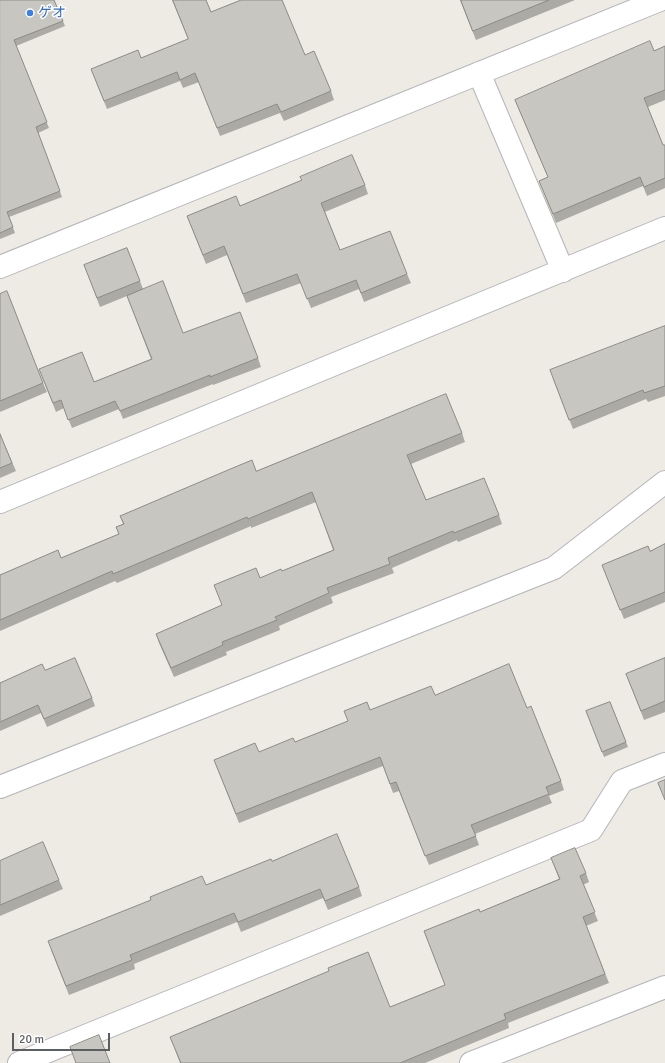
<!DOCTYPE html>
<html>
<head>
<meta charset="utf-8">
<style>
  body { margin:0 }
  #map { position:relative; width:665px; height:1063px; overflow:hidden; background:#edebe3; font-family:Signika,sans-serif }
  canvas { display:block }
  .scale { position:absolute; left:12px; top:1033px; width:98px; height:18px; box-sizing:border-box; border:2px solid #5b5e63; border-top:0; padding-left:5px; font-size:12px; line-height:14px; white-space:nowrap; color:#5b5e63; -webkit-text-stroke:3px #fff; paint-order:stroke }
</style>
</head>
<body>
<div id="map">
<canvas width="665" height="1063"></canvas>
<div class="scale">20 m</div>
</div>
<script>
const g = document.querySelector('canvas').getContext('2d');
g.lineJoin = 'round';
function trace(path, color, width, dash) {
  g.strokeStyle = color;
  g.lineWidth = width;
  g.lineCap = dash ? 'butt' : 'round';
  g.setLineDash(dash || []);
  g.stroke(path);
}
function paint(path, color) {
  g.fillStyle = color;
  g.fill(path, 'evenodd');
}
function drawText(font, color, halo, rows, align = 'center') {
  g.font = font + ' Signika,"Noto Sans JP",sans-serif';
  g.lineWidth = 3;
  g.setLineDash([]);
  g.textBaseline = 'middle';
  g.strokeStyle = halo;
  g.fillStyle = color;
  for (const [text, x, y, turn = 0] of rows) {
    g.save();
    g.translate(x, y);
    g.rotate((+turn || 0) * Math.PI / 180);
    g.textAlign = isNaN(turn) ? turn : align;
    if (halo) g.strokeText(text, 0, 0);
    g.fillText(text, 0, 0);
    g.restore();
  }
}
const minor = new Path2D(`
  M479,73l84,198
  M0,267l660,-267
  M0,502l665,-274
  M0,787l554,-219 111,-86
  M19,1063l572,-233 31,-49 43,-17
  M471,1063l194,-76`);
const wall = new Path2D(`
  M0,0h54l11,26 -49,20 33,82 -11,5 24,64 -53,20 6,16 -15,6z
  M172,0l39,12 94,43 26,36 3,9 -50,21 -4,-8 -60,23 -21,-54 -16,6 -3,-7 -73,28 -16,-40 50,-11 47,-19z
  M460,0h115l-99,40z
  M665,46v54l-17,7 15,38h2v43l-18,8 -4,-10 -87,37 -17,-42 9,-4 -33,-77 139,-49z
  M365,185l3,9 -43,18 15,38 67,24 4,9 -47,19 -5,-13 -48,19 -10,-25 -55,20 -19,-48 -21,9 -19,-48 53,-10z
  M127,248l16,41 40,44 75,25 3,9 -48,18v-1l-90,35 -4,-10 -47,19 -8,-20 -8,4 -14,-35 52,5 57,-23 -24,-63 -27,11 -16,-42z
  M0,294l43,89 4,9 -47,20z
  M665,326v70l-17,6 -2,-3 -73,30 -20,-50z
  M462,433l3,9 -54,22 15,36 73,15 3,9 -44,18 -1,-2 -65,28 2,5 -63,24 2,6 -54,23 1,4 -54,22 1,3 -53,22 -15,-34 -3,-9 66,-29 38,-27 22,-7 51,-21 -17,-48 -65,26v-2l-134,57 -2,-2 -115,50v-56l61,-17 58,-24 -3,-7 7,-3 -3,-8 136,-45z
  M0,434l16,37 -16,7z
  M665,544v58l-41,17 -22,-54 48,-14z
  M665,658v54l-21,8 -18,-46z
  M45,670l47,28 3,8 -48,21 -6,-14 -41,18v-48z
  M435,695l92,13 34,73 3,9 -15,6 3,7 -77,31 4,11 -50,20 -30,-74 -6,2 -10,-27 -144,57 -25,-63 45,-8 36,-10 53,-21 22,-11z
  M610,702l18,45 -24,10 -18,-46z
  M551,858l35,15 3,9 -6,3 15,36 -12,5 23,57 -101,40 1,5 -84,35h-245l-10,-26 220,-30 55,-22 -21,-54 56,-19 79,-33z
  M0,861l59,19 4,9 -63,27z
  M272,861l87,26 3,9 -34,14 -5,-12 -82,34 -4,-10 -103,42 1,5 -66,26 -18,-45 155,-65z`);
const building = new Path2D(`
  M0,0h54l9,21 -49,19 33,82 -11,5 24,64 -53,21 6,15 -13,6z
  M173,0h33l5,12 30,-12h41l23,55 9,-4 17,40 -50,21 -4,-8 -60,24 -22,-55 -15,7 -3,-8 -73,29 -13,-32 47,-19 3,8 47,-19z
  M461,0h88l-76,31z
  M650,41l4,10 11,-5v44l-21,8 19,47h2v33l-21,9 -4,-10 -87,37 -14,-33 9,-4 -33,-77z
  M352,155l13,30 -44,18 19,47 50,-19 17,43 -46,19 -5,-13 -49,19 -10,-25 -54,20 -19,-48 -21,9 -16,-39 49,-20 4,10 62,-26 -2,-3z
  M127,248l13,33 -43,17 -13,-33z
  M163,281l20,52 57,-21 18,46 -48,19v-2l-90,36 -5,-10 -47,19 -7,-20 -8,3 -14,-34 43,-17 12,30 58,-23 -25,-63z
  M7,291l36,92 -43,18v-107z
  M665,326v60l-21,7 -1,-3 -74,30 -19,-50z
  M446,394l16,39 -55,22 19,45 58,-22 15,37 -45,18 -1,-2 -65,27 2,6 -63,24 2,5 -54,24 2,3 -55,22 1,3 -52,23 -15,-34 66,-29 -8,-20 42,-17 4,10 21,-9 1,2 52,-21 -22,-58 -64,27 -1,-2 -134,57 -1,-3 -112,49v-45l58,-25 3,8 58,-24 -3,-7 8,-3 -4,-8 108,-46 24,-10 4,11z
  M0,434l12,29 -12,5z
  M665,544v48l-45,18 -18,-45 46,-19 2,5z
  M75,658l17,40 -48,21 -6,-14 -38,17v-39l42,-19 3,6z
  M665,658v43l-24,10 -15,-37z
  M509,664l18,44 4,-2 30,75 -15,6 3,7 -78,31 5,11 -51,20 -29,-74 -6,2 -10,-27 -144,57 -22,-54 41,-17 4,9 34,-14 2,4 53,-21 -4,-10 23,-9 3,8 61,-24 4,9z
  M610,702l16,40 -24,10 -16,-41z
  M665,780v20l-7,-17z
  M337,834l22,53 -34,14 -5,-12 -82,33 -4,-9 -104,42 2,5 -66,26 -18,-45 103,-41 -1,-3 52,-21 4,9 65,-26 1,2z
  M43,842l16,38 -59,25v-44z
  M575,848l11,25 -6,3 15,36 -12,5 22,57 -101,40 2,5 -106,44h-219l-11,-26 159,-66 -1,-3 40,-16 22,55 55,-22 -21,-54 55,-22 1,3 80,-33 -9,-21z
  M99,1035l11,28h-34l-6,-16z`);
const markers = [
  [30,13,4,"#3f7fe0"]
];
const shopNames = [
  ["ゲオ",38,13]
];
trace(minor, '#b4b5ba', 24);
trace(minor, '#fff', 22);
paint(wall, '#acaaa5');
paint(building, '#c8c6c0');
trace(building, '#8c8b86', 1);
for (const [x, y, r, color] of markers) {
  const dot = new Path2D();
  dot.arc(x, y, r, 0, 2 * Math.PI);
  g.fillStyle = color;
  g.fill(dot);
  trace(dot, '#fff', 1.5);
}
drawText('14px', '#366cbe', '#fff', shopNames, 'left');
</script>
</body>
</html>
